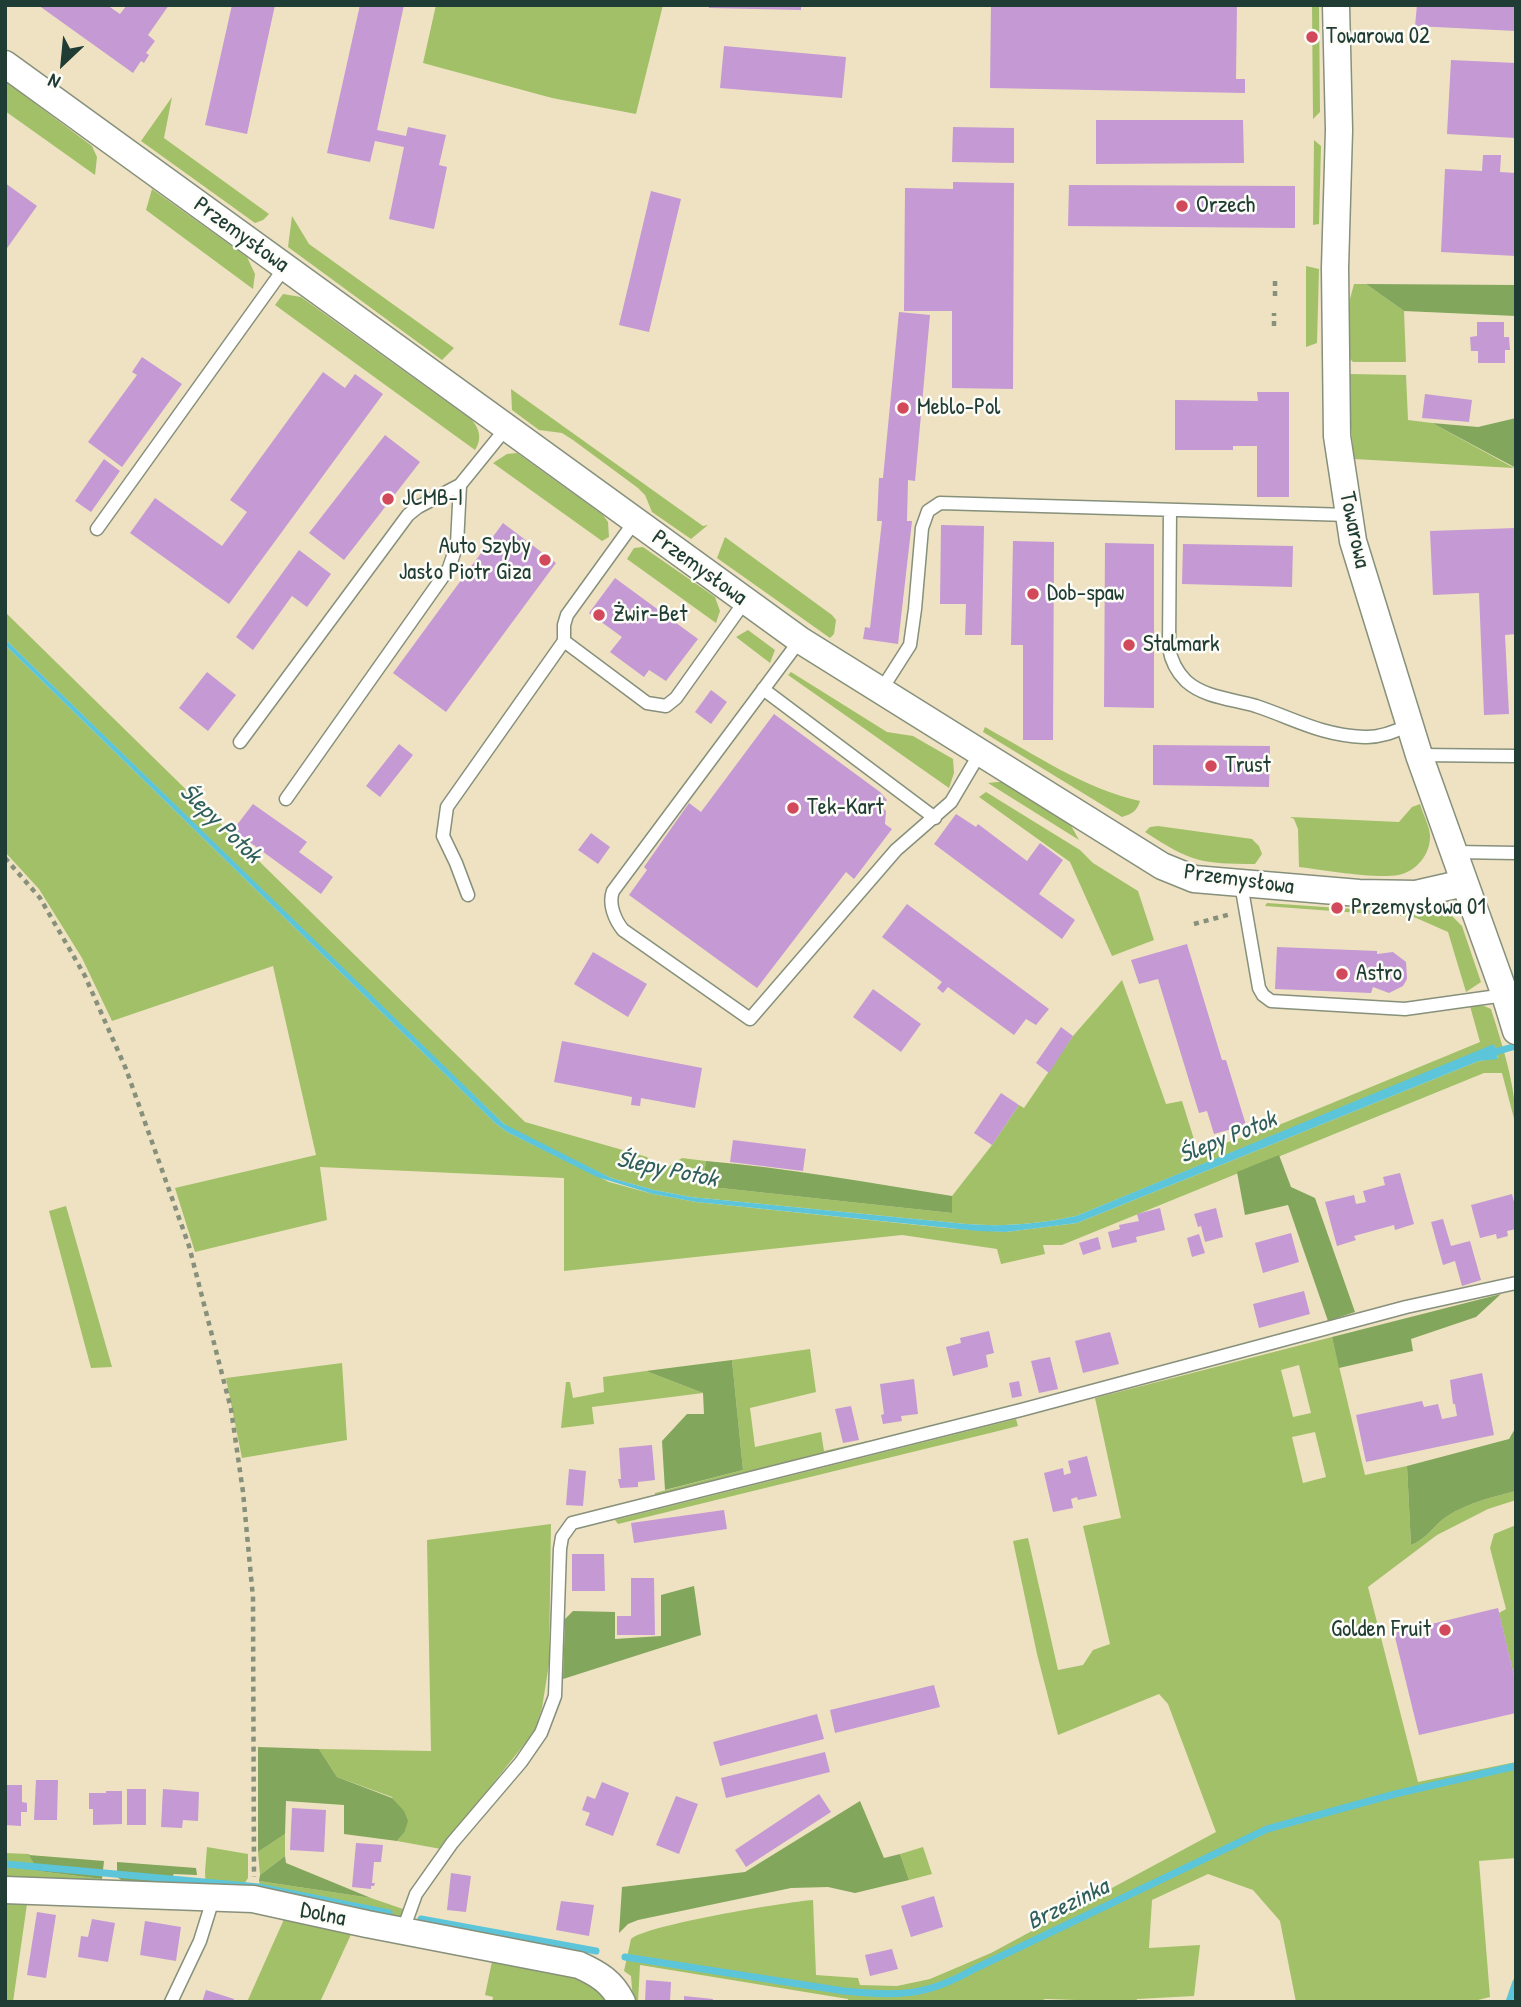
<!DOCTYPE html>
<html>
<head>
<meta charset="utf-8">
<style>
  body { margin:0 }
  #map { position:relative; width:1521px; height:2007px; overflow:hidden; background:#eee2c2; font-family:"Patrick Hand",sans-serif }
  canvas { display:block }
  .frame { position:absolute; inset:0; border:7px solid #1f3d34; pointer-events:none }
  .north { position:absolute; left:28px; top:28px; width:70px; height:70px; -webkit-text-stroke:5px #fdfcf7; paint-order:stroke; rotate:206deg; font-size:19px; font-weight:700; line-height:28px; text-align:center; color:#1f3d34 }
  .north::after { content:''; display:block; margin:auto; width:24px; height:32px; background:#1f3d34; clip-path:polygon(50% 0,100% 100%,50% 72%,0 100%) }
</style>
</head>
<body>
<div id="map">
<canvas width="1521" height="2007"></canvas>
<div class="frame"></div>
<div class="north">N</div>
</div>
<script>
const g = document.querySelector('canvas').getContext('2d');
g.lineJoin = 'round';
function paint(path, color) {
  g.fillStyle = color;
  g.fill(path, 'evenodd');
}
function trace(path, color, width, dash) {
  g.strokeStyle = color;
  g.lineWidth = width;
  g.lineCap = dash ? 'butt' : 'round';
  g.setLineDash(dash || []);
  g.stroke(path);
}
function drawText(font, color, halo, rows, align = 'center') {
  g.font = font + ' "Patrick Hand",sans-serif';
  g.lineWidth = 5;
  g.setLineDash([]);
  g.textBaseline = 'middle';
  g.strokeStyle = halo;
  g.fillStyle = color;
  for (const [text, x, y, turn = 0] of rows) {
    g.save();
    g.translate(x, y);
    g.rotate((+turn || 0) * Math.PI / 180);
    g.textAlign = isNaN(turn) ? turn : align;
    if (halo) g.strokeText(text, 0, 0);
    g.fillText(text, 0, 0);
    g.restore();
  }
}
const green = new Path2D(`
  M436,5h227l-27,109 -84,-16 -129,-35z
  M1312,5h7l1,107 -7,7z
  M5,81l87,65 5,11 -2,18 -90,-64z
  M172,97l-8,41 105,76 -6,6 -8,3 -114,-82z
  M1314,140l7,6 -2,78 -6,1z
  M152,189l95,68 8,17 -2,15 -107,-79z
  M292,216l17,28 145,104 -12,12 -154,-113z
  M1306,266l13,3 -2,74 -11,4z
  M1354,284h12l38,27 2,51h-53l-5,-5 2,-58z
  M283,294l18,3 171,123c8,10 10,19 3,30l-200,-145z
  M1349,374l57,1 2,45 24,3 82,45 -160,-9 -6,-63z
  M511,389l192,137 5,-1 -17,14 -39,-27 -7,-17 -7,-7 -65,-48 -11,-7 -23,-3 -27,-20z
  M517,453l86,62 5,7 1,15 -7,4 -109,-78 14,-9z
  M725,537l107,78 4,5 -2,14 -4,4 -113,-80z
  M643,547l72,50 5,14 -4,12 -89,-64 7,-11z
  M5,612l520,510 122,35 8,12 8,1 19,-12 24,3 -4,25 250,27v-17l40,-51 27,-40 5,3 49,-72 49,-56 44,124 16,-3 16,51 76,-25 206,-85 -10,-36h14l7,3c12,38 25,77 25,117l-14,-53h-18l-422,172h-19l2,9 -44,10 -4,-15 -95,-14 -338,36v-93l-244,-11 7,53 -132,32 -20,-64 141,-33 -43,-189 -161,55 -30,-63 -43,-69 -34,-37v-207l490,478 12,9 102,50 44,12 43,8 250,26 60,4 71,-9 402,-162 19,-3 -4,-13 -418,171c-37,8 -72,11 -110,8l-275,-27 -37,-7 -43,-12 -94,-45 -13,-9 -98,-94 -401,-391z
  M748,630l27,20 -5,13 -34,-26z
  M791,672l96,60 26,4 40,23 1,14 -5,15 -161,-113z
  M985,727c49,27 100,62 155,74 -3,10 -8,13 -18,16l-139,-85z
  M997,782h7l65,40 10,18 -91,-57z
  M986,792l94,58 13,13 45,28 16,49 -42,16 -42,-94 -91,-65z
  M1420,804c3,10 9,21 10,31 1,19 -14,37 -32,40 -23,4 -74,-5 -99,-8l-1,-38 -4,-10 -4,-2 109,5 13,-15z
  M1158,826l94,13 7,7 3,8 -7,10c-54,0 -64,-2 -110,-32l5,-5z
  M1267,903l185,13 10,10 19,56 -15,10 -18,-60 -34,-15 -149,-11z
  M66,1206l46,161 -21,1 -42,-157z
  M1332,1337l33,138 42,-9 4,79c16,-6 22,-19 35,-28 21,-14 46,-20 70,-26v9l-28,9 -51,26 -69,52 50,195 98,-20v96l-37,3 11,136 -20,5h-174l-16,-81 -27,-31 -45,-16 -56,26 -3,48 51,-3 -6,51 -57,3 -1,3 -90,-3 -11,3h-187v-3l-208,-34 -2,37h-5l-2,-26 -7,-5 7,-32c15,-14 155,-37 182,-39l3,75 42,3 2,7 37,1 33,-7 61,-26 225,-121 -48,-128 -9,-10 -101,41 -21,-81 -24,-113 15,-3 30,132 25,-5 10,-15 17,-6 -27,-118 38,-8 -26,-120zM1299,1365l12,48 -18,4 -12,-47zM1315,1432l11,45 -23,6 -11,-46z
  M810,1349l6,43 -66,16 5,39 66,-15 3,19 44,-10 1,2 -214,55v-5l88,-23 -11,-110z
  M342,1363l5,77 -105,18 -16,-80z
  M646,1371l57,22 -111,14 2,17 -33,4 5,-46h4l3,16 31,-6 -1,-15z
  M1016,1419l2,7 -28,7 -372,91 -3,-4z
  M551,1524l-2,140 -7,44 -8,24 -93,117 -44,-8 7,-8 -12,-36 -55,-20 -18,-28 112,2 -4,-211z
  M1516,1525v159l-17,-71 7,-4 -16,-61 4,-14z
  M285,1834v22l-25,19 -2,-23z
  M207,1847l41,7v24l-9,14 -33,-2 -1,-18z
  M923,1847l9,27 -23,6 -9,-26z
  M5,1853l24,1 9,17 64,8 -1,9 -96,-6z
  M259,1881l112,17 32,11 -3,12 -138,-26z
  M5,1895l23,2 -15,105h-8z
  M285,1917l69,11 -34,74h-73z
  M494,1952l85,18 37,32h-124l1,-5 -8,-2z`);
const forest = new Path2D(`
  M1366,284l150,1v31l-112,-5z
  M1516,418v50l-84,-45 46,4z
  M1279,1155l12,32 24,11 40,114 -27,9 -40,-116 -43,10 -8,-43z
  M706,1161c82,7 164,22 246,35v17l-250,-27z
  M1501,1294l-25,23 -65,22 2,12 -74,17 -7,-31z
  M732,1360l11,110 -78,20 -3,-49 25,-27h17l-1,-21 -57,-22z
  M1516,1427v64c-24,6 -49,12 -70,26 -13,9 -19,22 -35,28l-4,-79 102,-27z
  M694,1586l7,49 -138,44 2,-60 8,-8 42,1v27l46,-3v-41z
  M258,1747l61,2 18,28 55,21 12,13 4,10 -4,12 -7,8 -53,-7v-29l-58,-4 -1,33 -27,18z
  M860,1801l24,57 16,-4 9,26 -54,13 -27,-6 -37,1 -153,32 -10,4 -9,9 3,-46 123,-15z
  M29,1855l75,6 -2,18 -64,-8z
  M285,1856l1,7 85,35 -112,-17 1,-6z
  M117,1862l79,6 1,7 -23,-1 -9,14 -41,-6 -7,-5z`);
const water = new Path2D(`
  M5,639l499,485 107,54 43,12 37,7 275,27c38,3 73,0 110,-8l418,-172 4,15 -19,2 -402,162 -71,9 -28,-1 -282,-29 -43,-8 -56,-17 -90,-45 -12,-9 -490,-478z`);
const stream = new Path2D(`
  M1488,1054l28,-8
  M5,1864l254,23 130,26
  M421,1919l175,32
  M625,1957l219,34c55,5 81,6 130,-22l293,-140 128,-35 121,-28
  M1509,2002l7,-20`);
const building = new Path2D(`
  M38,5h69l13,9 7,-9h42l-21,30 7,6 -9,12 3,2 -5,8 -3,-2 -8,12z
  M232,5h43l-28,129 -42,-9z
  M360,5h44l-27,125 29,6 2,-9 38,8 -7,30 8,2 -13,62 -45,-10 15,-72 -29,-6 -5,21 -43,-9z
  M709,5h92v5l-92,-2z
  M991,5h246l-1,74h9v14l-255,-5z
  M1417,5h99v26l-101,-5z
  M724,46l122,11 -4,41 -122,-10z
  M1451,60l65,3v75l-69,-4z
  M1096,120h147l1,43 -148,1z
  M953,127l61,1v35l-62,-1z
  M1483,155h18l-1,17 16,1v83l-75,-4 4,-83 37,2z
  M953,182l61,1 -1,206 -61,-1v-77h-48l1,-123 48,1z
  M5,183l32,23 -32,45z
  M1069,185l226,1v42l-227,-2z
  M651,191l30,8 -32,133 -30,-7z
  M899,312l31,3 -15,166 -7,-1 -1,41h5l-14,123 -35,-5 2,-12 5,1 12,-107h-5l2,-43h4z
  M1477,322h27v15h5l1,13h-5v13h-27v-12h-7l-1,-14 7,-1z
  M142,357l40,27 -60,83 -34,-25 49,-67 -5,-3z
  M323,372l22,16 10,-14 28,20 -154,210 -99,-71 25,-35 67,48 25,-34 -17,-12z
  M1257,392h32v105h-32v-51h-24v4h-58v-50l83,1z
  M1425,394l47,6 -3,22 -47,-4z
  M385,435l35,27 -76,98 -35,-27z
  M104,459l16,12 -29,41 -16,-11z
  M503,523l53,40 -110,149 -53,-39z
  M941,525l43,1 -2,109h-17l1,-31h-26z
  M1516,528v106l-11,1 4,79 -25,1 -5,-122 -46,2 -3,-64z
  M1013,541l41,1 -1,198h-30v-95h-12z
  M1105,543l49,1v164l-50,-1z
  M1183,544l110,2 -1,41 -110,-3z
  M299,550l32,24 -24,33 -15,-11 -39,54 -17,-13z
  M615,578l83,61 -32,42 -17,-11 -5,7 -34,-25 12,-15 -33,-24z
  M207,672l29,23 -28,36 -29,-23z
  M711,690l16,12 -16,22 -16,-12z
  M774,714l106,78 7,8 -5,7 4,4 -1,13 7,5 -38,50 -8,-7 -89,116 -128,-93 18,-25 -3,-3 45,-64 12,9z
  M399,744l14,11 -33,42 -14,-11z
  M1153,745l117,1 -1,41 -116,-2z
  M253,804l54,38 -8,10 34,25 -12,17 -88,-64z
  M956,814l20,13 2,-3 49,37 13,-18 23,17 -24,34 36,26 -13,19 -128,-95z
  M591,833l19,14 -12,17 -20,-14z
  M907,904l142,105 -13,16 -10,-6 -12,16 -66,-48 -5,6 -6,-5 5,-6 -60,-45z
  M1187,944l35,116h4l20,65 -32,9 -7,-23 -8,2 -41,-134 -19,5 -8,-24z
  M1277,947l100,4v3l16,-2 13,10 1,17 -4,7 -14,7 -16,-6 -2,6 -96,-4z
  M593,952l54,32 -19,33 -54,-33z
  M873,989l48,35 -20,28 -48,-35z
  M1061,1027l12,9 -24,37 -13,-10z
  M562,1041l140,27 -7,40 -54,-10 -1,8 -9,-1 1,-8 -78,-15z
  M1001,1093l18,12 -27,40 -18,-12z
  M733,1140l73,9 -3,22 -73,-9z
  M1400,1173l14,51 -19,6 -1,-5 -40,11 2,4 -19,6 -12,-44 29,-7 2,9 10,-2 -3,-11 22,-6 -2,-8z
  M1512,1194l4,16v19l-9,2 1,5 -11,3 -1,-5 -16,4 -9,-33z
  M1160,1208l5,22 -29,7 1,5 -25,6 -4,-16 12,-3 -1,-4 20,-4 -2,-7z
  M1216,1208l7,29 -18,5 -4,-16 -3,1 -4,-13z
  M1443,1219l8,27 19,-5 11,39 -19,6 -7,-25 -12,4 -12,-43z
  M1291,1233l8,29 -36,11 -8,-30z
  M1199,1234l6,19 -13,4 -5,-19z
  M1098,1237l3,12 -18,6 -4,-12z
  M1304,1291l6,23 -51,14 -6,-24z
  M989,1331l5,22 -8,2 2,12 -35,9 -7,-29 15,-4 -1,-5z
  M1110,1332l9,32 -36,9 -8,-32z
  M1050,1357l8,32 -19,4 -8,-32z
  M1482,1373l12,62 -128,27 -10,-47 66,-14 2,6 14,-3 4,15 15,-3 -2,-12h-2l-3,-24z
  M914,1379l4,35 -17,2 1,5 -19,3 -2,-9 3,-1 -4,-30z
  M1019,1381l3,15 -10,2 -3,-15z
  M851,1406l8,34 -16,3 -8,-34z
  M652,1445l3,35 -17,2v5l-18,1 -2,-9h3l-2,-31z
  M1087,1456l10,40 -19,4 -1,-3 -6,2 2,9 -20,4 -9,-39 19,-5 1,7 7,-2 -3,-12z
  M569,1469l17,2 -3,35 -17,-1z
  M724,1510l3,19 -93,14 -3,-20z
  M572,1554h32l1,37h-33z
  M631,1578h23l1,57h-38v-19h14z
  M1498,1608l18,76v29l-97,22 -25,-102z
  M934,1685l6,22 -105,26 -5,-23z
  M817,1714l7,25 -104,27 -7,-24z
  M825,1752l5,20 -104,26 -5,-20z
  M36,1780h22l-1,40h-23z
  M602,1782l27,11 -16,43 -28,-11 5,-12 -8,-3 5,-14 8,3z
  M5,1785h17v17l5,1v9h-6v14l-16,-1z
  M127,1789h19v36h-19z
  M163,1789l36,3 -1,29 -15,-1 -1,8 -21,-1z
  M106,1791h16v33l-29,1v-16h-4v-16h17z
  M819,1794l12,18 -85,55 -11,-17z
  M676,1796l22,8 -19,50 -23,-9z
  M292,1808l34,2 -2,42 -34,-2z
  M356,1843l27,2 -2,17h-7l-2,21h3l-1,3h-3v3l-19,-2z
  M451,1873l20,3 -5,36 -19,-2z
  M934,1896l9,31 -32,10 -10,-31z
  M561,1901l33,4 -5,31 -33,-6z
  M37,1912l19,3 -10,63 -19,-3z
  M92,1919l23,4 -7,39 -30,-5 3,-21 7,1z
  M145,1921l36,6 -5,34 -36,-6z
  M892,1949l6,20 -28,7 -5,-21z
  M646,1980l25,2 -1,20h-25z
  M206,1990l28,9 -1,3h-31z
  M684,1996l29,3 -1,3h-28z`);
const path = new Path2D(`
  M1275,296v-18
  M1274,326v-13
  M5,858l35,40 45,78 41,93 63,177 42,163 12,83 10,106 1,279
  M1194,924l37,-10`);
const lane = new Path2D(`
  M1170,511l-1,137c2,12 8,24 17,33 19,17 47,18 70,25 39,13 64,29 108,31 16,1 31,-6 46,-12
  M97,529l188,-262
  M800,640l-187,251c-5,13 2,29 10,39l127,89 146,-169 55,-48 29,-49
  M564,641l83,62 19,3 10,-8 69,-97
  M763,689l172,129
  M880,692l30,-47 5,-36 7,-81 6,-17 12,-8 409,12
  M240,742l168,-227 10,-8 42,-22
  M1419,755l97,1
  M286,799l163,-231 8,-24 3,-59 47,-58
  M1454,852l62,1
  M1241,884l18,104 4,7 8,6 134,8 100,-14
  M468,895l-12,-32 -13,-27 4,-29 117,-166v-16l3,-10 68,-94
  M403,1930l13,-36 36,-51 69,-81 20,-29 14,-37 5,-147 2,-12 10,-14 449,-113 385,-103 110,-24
  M171,2002l29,-61 14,-45`);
const street = new Path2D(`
  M1336,5l3,125 -4,138 2,168 16,105 66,214 86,240 11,36
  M5,64l795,576 362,226 32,13 165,14 57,1 48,-11
  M5,1890l248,9 114,25 212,41c20,9 33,17 43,37`);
const markers = [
  [1312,37,7,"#d1495b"],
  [1182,206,7,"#d1495b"],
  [903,408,7,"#d1495b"],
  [388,499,7,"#d1495b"],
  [545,560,7,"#d1495b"],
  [1033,594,7,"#d1495b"],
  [599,615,7,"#d1495b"],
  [1129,645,7,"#d1495b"],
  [1211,766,7,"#d1495b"],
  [793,808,7,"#d1495b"],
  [1337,908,7,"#d1495b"],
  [1342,974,7,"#d1495b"],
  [1445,1630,7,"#d1495b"]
];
const poiNames = [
  ["Towarowa 02",1326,37],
  ["Orzech",1196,206],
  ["Meblo-Pol",917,408],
  ["JCMB-I",402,499],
  ["Auto Szyby",531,547,"right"],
  ["Jasło Piotr Giza",531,573,"right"],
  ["Dob-spaw",1047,594],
  ["Żwir-Bet",613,615],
  ["Stalmark",1143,645],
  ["Trust",1225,766],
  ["Tek-Kart",807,808],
  ["Przemysłowa 01",1351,908],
  ["Astro",1356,974],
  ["Golden Fruit",1431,1630,"right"]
];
const streetNames = [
  ["Przemysłowa",241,235,36],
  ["Towarowa",1354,530,78],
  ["Przemysłowa",699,568,36],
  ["Przemysłowa",1239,880,8],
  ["Dolna",323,1915,12]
];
const waterNames = [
  ["Ślepy Potok",220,824,44],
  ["Ślepy Potok",1228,1138,-22],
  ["Ślepy Potok",667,1170,12],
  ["Brzezinka",1068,1905,-26]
];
paint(green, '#a2c068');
paint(forest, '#81a65c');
paint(water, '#5dc5d9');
trace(stream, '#5dc5d9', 7);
paint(building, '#c499d4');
trace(lane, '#86907b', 15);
trace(street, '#86907b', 29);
trace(path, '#86907b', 4.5, [5, 5]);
trace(lane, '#fff', 12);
trace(street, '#fff', 26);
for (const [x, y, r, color] of markers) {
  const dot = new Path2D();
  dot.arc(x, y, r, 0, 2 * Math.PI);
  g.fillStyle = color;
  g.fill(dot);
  trace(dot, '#fdfcf7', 2.5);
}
drawText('23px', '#1f3d34', '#fdfcf7', poiNames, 'left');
drawText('23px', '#1f3d34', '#fdfcf7', streetNames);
drawText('italic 24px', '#2e5f5d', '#fdfcf7', waterNames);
</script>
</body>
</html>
